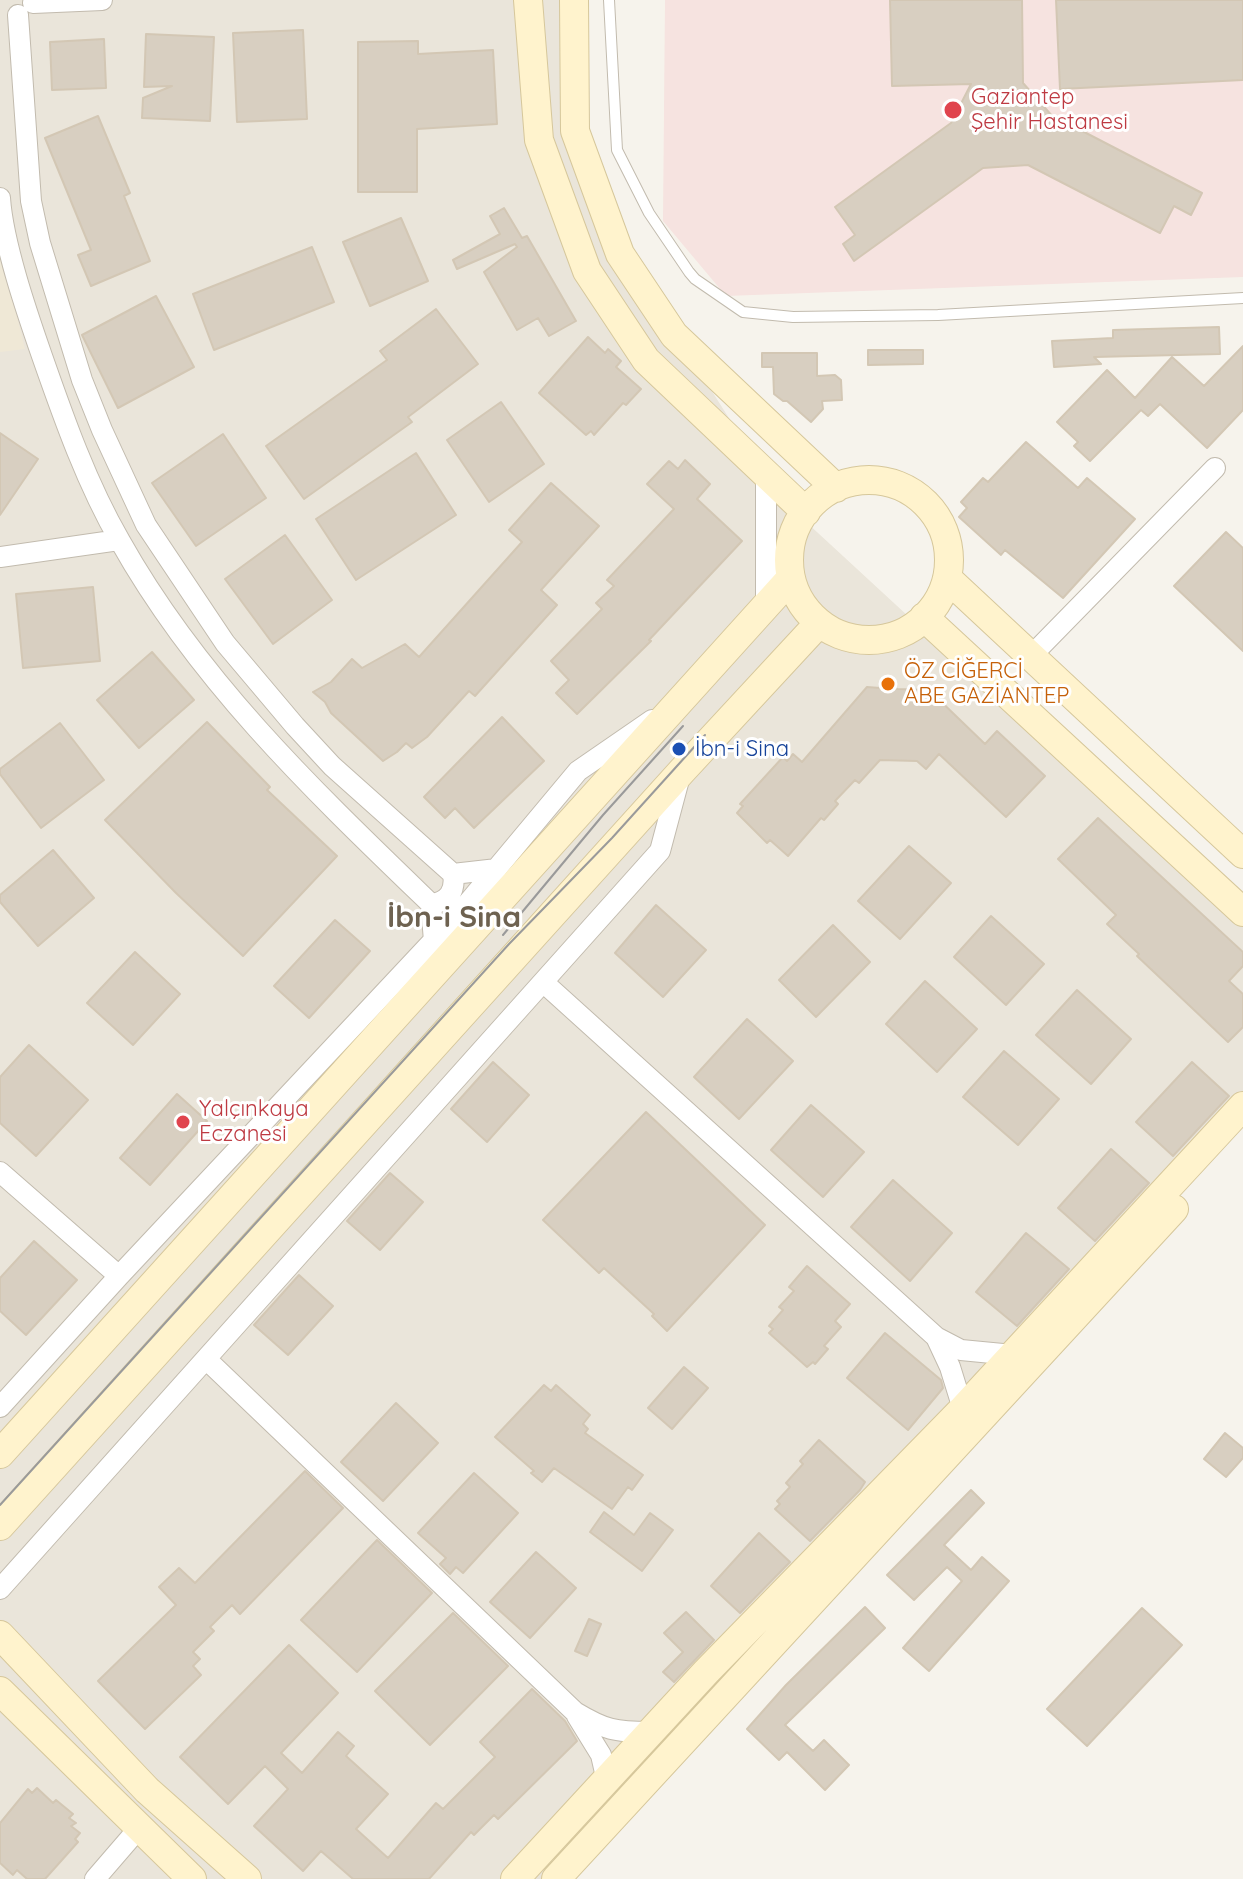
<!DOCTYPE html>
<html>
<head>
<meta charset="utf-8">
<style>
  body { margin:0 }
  canvas { display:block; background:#f6f3ec }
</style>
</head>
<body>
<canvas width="1243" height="1879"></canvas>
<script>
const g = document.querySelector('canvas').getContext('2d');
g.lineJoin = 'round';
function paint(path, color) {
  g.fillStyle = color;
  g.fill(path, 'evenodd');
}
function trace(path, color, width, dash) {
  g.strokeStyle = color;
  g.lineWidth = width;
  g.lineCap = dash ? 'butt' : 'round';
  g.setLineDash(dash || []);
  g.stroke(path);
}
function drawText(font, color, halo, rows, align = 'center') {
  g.font = font + ' Quicksand,sans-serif';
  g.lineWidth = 6;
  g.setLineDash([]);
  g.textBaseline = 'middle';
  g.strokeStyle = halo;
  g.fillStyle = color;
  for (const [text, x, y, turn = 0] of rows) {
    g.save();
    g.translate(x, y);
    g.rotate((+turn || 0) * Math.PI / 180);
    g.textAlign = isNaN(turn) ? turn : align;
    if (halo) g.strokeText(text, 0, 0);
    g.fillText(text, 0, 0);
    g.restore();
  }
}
const residential = new Path2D(`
  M0,0h575l8,188 196,309 464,428v175l-695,779h-548z`);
const education = new Path2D(`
  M0,247l25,102 -25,3z`);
const medical = new Path2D(`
  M665,0h578v277l-517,19 -63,-75z`);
const building = new Path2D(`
  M890,0h132l1,83 38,43v-6l141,73 -11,22 -17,-9 -14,27 -132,-68 -45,3 -129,93 -11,-17 12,-9 -20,-28 116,-84 20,-39 -79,2z
  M1056,0h187v80l-183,9z
  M303,30l4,89 -70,3 -4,-89z
  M146,34l68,3 -4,84 -68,-3 1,-20 29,-12 -28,1z
  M104,39l2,49 -54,2 -2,-48z
  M418,41v13l75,-4 4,74 -80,5v63h-59v-150z
  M98,116l32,77 -6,3 26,65 -59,25 -13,-31 13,-5 -46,-112z
  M504,208l18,30 5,-2 49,85 -27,15 -11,-18 -21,12 -33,-58 33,-25 -2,-3 -58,25 -4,-9 47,-26 -10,-18z
  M401,218l27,63 -58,25 -27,-64z
  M312,247l22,55 -120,48 -21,-56z
  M156,296l38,71 -76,41 -36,-73z
  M436,309l42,55 -70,53 4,5 -108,77 -38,-53 121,-86 -7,-9z
  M1219,327l1,27 -126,3 7,7 -47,3 -2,-26 61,-3v-8z
  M588,337l17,16 3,-4 13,12 -5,6 25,22 -15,16 -3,-2 -29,32 -3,-4 -5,4 -47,-42z
  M1243,346v64l-36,38 -47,-44 -12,12 -7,-6 -51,51 -16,-15 4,-4 -21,-20 50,-52 28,28 37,-41 32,29z
  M868,350h55v14l-55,1z
  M762,353h55v23l18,-1 6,5 1,20 -20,1 1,8 -12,13 -24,-21h-4l-9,-7 -1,-27h-11z
  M501,402l43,62 -55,38 -42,-62z
  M0,433l38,26 -38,56z
  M223,434l43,64 -70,48 -44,-63z
  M1026,442l52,46 9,-10 48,41 -72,79 -58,-48 -4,5 -42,-38 8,-9 -6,-6 22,-24 5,4z
  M416,453l40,62 -100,65 -40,-61z
  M685,460l25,24 -13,15 45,42 -93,99 2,1 -74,73 -21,-21 13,-13 -18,-19 51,-52 -6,-6 18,-17 -7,-6 67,-71 -27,-25 22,-23 9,8z
  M551,483l48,43 -58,64 16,15 -82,91 -6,-5 -42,46 -15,11 -6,-5 -9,9 -14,9 -52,-48 -6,-11 -12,-10 18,-10 21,-23 10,9 43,-24 14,13 103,-115 -13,-12z
  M1226,532l17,16v103l-69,-65z
  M285,535l47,65 -59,44 -48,-65z
  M93,587l7,74 -77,7 -7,-74z
  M152,652l42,48 -55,48 -42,-48z
  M888,679l9,10 32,1 56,54 12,-13 48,45 -39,41 -67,-63 -13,15 -9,-8 -37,-1 -21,23 -4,-3 -20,21 3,3 -14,16 -3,-2 -33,38 -18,-16 -3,3 -30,-30 6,-7 -3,-2 43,-47 4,4 6,-7 9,8 65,-75 13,1z
  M502,717l42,44 -70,67 -19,-20 -10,10 -21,-21z
  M207,722l63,65 -3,3 70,66 -94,100 -67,-63 -71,-73z
  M60,723l44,57 -63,48 -41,-54v-5z
  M1098,818l145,134v14l-14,15 14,13v33l-15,15 -91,-86 2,-2 -32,-30 9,-9 -58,-56z
  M909,846l42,37 -51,56 -42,-38z
  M53,850l41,48 -56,48 -38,-44v-7z
  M656,905l50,45 -43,47 -48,-44z
  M991,916l53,48 -38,41 -52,-48z
  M335,920l35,31 -61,67 -35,-32z
  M833,925l37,37 -54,55 -37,-37z
  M135,952l45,42 -47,51 -46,-42z
  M925,981l52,48 -40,43 -51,-48z
  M1077,990l54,49 -40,45 -55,-49z
  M747,1019l46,42 -54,58 -45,-42z
  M29,1045l59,55 -52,56 -36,-33v-46z
  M1004,1051l55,48 -41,46 -55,-48z
  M493,1062l36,33 -42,47 -36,-33z
  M1192,1062l37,34 -56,60 -37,-34z
  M177,1094l30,27 -57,64 -30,-27z
  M811,1105l53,47 -41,45 -52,-47z
  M646,1112l119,113 -98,106 -15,-15 2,-2 -50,-46 -5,5 -56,-53z
  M1111,1149l38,34 -54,58 -37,-33z
  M390,1173l33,29 -43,48 -33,-29z
  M893,1180l59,53 -42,48 -59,-54z
  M1026,1233l43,36 -52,57 -41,-34z
  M34,1241l43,39 -51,55 -26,-24v-33z
  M807,1266l43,38 -15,17 6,6 -17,19 4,3 -13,15 -2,-2 -6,5 -38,-34 4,-4 -4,-3 14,-16 -4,-3 15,-16 -5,-4z
  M299,1275l34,31 -45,49 -34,-30z
  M885,1333l56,47 2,8 -35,42 -61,-52z
  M684,1367l24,21 -36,41 -24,-21z
  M544,1385l7,6 5,-6 34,30 -7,9 5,5 -3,4 58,42 -11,15 -4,-3 -16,22 -58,-41 -12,14 -11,-9 3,-2 -39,-34z
  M396,1403l42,40 -55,58 -42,-39z
  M1225,1433l18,15v10l-17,19 -22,-18z
  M819,1440l46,42 -5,8 -50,51 -35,-32 5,-5 -3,-3 13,-14 -4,-4 17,-19 -3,-3z
  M305,1471l38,37 -103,106 -8,-9 -22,22 4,4 -21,21 7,7 -7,7 8,9 -56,54 -47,-48 78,-76 -17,-18 20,-19 16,15z
  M474,1473l44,40 -55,60 -7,-6 -6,7 -10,-10 6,-6 -28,-25z
  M971,1490l13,13 -40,42 27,25 11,-13 27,24 -80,90 -26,-23 59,-67 -15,-14 -33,33 -27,-25z
  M604,1512l30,23 16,-22 23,17 -31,41 -52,-39z
  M759,1533l31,29 -50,51 -29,-27z
  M377,1540l55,53 -75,79 -56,-52z
  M536,1552l40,36 -46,50 -40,-36z
  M865,1607l20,21 -100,97 28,26 11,-11 25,25 -24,25 -38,-38 -8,8 -32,-31 39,-44z
  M1142,1608l40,37 -95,101 -40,-37z
  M686,1612l28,28 -40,42 -11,-10 20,-20 -19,-19z
  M453,1613l55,53 -78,79 -55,-54z
  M589,1619l12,5 -14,32 -12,-5z
  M289,1645l49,48 -57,60 21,20 36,-41 16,14 -8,10 42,38 -32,35 32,29 48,-55 7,6 52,-52 -15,-15 52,-53 33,32 12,20 -79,78 -4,-4 -20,20 -3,-3 -42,47h-76l-32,-28 -18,20 -49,-45 34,-37 -23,-23 -37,38 -48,-47z
  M37,1788l16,15 3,-3 17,14 -4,4 7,5 -5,3 9,7 -5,6 3,3 -33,37h-18l-10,-9 -4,5 -13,-12v-40l28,-34 4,4z`);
const lane = new Path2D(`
  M609,0l8,150 32,63 40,59 6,7 48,33 50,5 145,-2 305,-17`);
const street = new Path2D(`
  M33,3l69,-3
  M18,15l13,186 9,42 42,137 20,50 44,95 79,118 70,83 37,40 121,108 44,-5
  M0,198c3,45 27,115 42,158 22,63 45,128 78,185 79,141 196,252 311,363l3,37
  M0,557l119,-17
  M766,605v-128
  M1032,655l183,-187
  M431,904c17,-2 25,-13 22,-30
  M543,982l393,355 25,13 52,5
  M0,1172l119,104
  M936,1337l14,30 13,42
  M206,1359l369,353c30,18 40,20 75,20
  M0,1407l119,-131 343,-366 116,-139 74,-51
  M0,1589l660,-738 20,-75
  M577,1716l24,39 6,26
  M95,1879l44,-51`);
const secondary = new Path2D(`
  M528,0l11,140 48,131 59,89 160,152
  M574,0l1,131 45,123 54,81 162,153
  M789 560a80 80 0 1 1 160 0a80 80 0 1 1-160 0Z
  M947,578l296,276
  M924,617l319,295
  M0,1454l791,-876
  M0,1526l681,-754 138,-149
  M0,1635l147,155 100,89
  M0,1691l192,188
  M515,1879l191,-207 257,-263 280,-303
  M556,1879l618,-670`);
const tram = new Path2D(`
  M503,935l100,-120 80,-89
  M0,1505l509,-561 103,-106 93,-103`);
const markers = [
  [953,110,10,"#e0444e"],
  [888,684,8,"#e8710a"],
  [679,749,8,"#1a4fb4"],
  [183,1122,8,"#e0444e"]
];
const healthNames = [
  ["Gaziantep",971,97],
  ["Şehir Hastanesi",971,122],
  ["Yalçınkaya",199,1109],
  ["Eczanesi",199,1134]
];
const foodNames = [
  ["ÖZ CİĞERCİ",904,671],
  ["ABE GAZİANTEP",904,696]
];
const transitNames = [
  ["İbn-i Sina",695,749]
];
const districtNames = [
  ["İbn-i Sina",454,918]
];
paint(residential, '#eae5da');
paint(education, '#efe8d6');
paint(medical, '#f6e3e0');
paint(building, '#d8cfc1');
trace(building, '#d3c7b4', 2);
trace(lane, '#c2bbae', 12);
trace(street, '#c2bbae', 22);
trace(secondary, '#d6c79b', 30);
trace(lane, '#fff', 10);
trace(street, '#fff', 20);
trace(secondary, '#fff3cd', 28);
trace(tram, '#9a9a9a', 2);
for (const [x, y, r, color] of markers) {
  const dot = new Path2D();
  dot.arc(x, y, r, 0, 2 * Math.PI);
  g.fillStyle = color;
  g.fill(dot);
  trace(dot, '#fff', 3);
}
drawText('22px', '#be3a42', '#fff', healthNames, 'left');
drawText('22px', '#c56008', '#fff', foodNames, 'left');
drawText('22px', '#164399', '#fff', transitNames, 'left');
drawText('bold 30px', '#6e6250', '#fff', districtNames);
</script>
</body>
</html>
